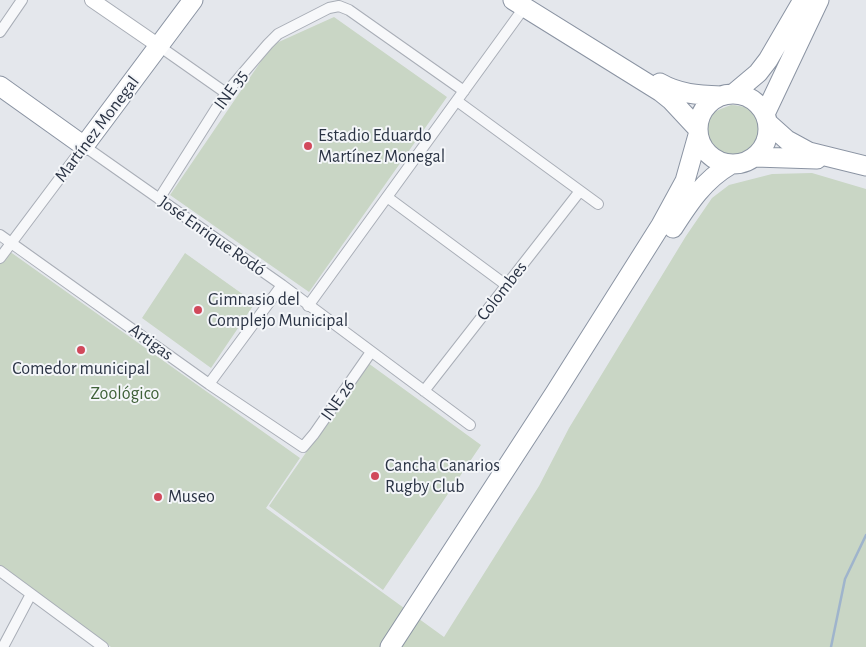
<!DOCTYPE html>
<html>
<head>
<meta charset="utf-8">
<style>
  body { margin:0 }
  canvas { display:block; background:#e4e7ec }
</style>
</head>
<body>
<canvas width="866" height="647"></canvas>
<script>
const g = document.querySelector('canvas').getContext('2d');
g.lineJoin = 'round';
function paint(path, color) {
  g.fillStyle = color;
  g.fill(path, 'evenodd');
}
function trace(path, color, width, dash) {
  g.strokeStyle = color;
  g.lineWidth = width;
  g.lineCap = dash ? 'butt' : 'round';
  g.setLineDash(dash || []);
  g.stroke(path);
}
function drawText(font, color, halo, rows, align = 'center') {
  g.font = font + ' "Alegreya Sans",sans-serif';
  g.lineWidth = 4;
  g.setLineDash([]);
  g.textBaseline = 'middle';
  g.strokeStyle = halo;
  g.fillStyle = color;
  for (const [text, x, y, turn = 0] of rows) {
    g.save();
    g.translate(x, y);
    g.rotate((+turn || 0) * Math.PI / 180);
    g.textAlign = isNaN(turn) ? turn : align;
    if (halo) g.strokeText(text, 0, 0);
    g.fillText(text, 0, 0);
    g.restore();
  }
}
const green = new Path2D(`
  M334,17l113,80 -138,195 -139,-97 102,-150z
  M731,105c62,3 17,78 -26,39 -3,-26 1,-30 26,-39z
  M812,173l54,16v458h-755l-111,-82v-302l9,-12 291,207 -34,50 178,129 95,-151 30,-58 117,-192 26,-38 17,-13 43,-11z
  M185,253l70,50 -44,65 -69,-50z
  M368,363l113,82 -98,145 -114,-84z`);
const stream = new Path2D(`
  M831,647l14,-68 21,-44`);
const street = new Path2D(`
  M0,32l22,-32
  M159,46l67,47
  M457,101l141,103
  M387,197l119,88
  M159,199l67,-106 42,-49 10,-10 51,-26 10,-2 10,4 115,81
  M0,235l209,149 94,63 11,-13 57,-82
  M0,258l84,-112 198,139 188,140
  M308,306l218,-301
  M209,384l73,-99
  M424,391l156,-200
  M0,571l103,76
  M3,647l28,-53`);
const secondary = new Path2D(`
  M92,0l67,46`);
const highway = new Path2D(`
  M513,0l148,92 10,8 27,29
  M660,83c19,11 38,12 61,13
  M0,86l84,60 109,-146
  M698 129a35 35 0 1 1 70 0a35 35 0 1 1-70 0Z
  M733,94l25,-21 10,-13 35,-60
  M765,114l54,-114
  M768,123l19,17 22,12 57,14
  M755,157l62,2
  M673,228c16,-25 31,-48 57,-63
  M390,647l165,-254 106,-168 24,-44 13,-46`);
const markers = [
  [308,146,5,"#d1495b"],
  [198,310,5,"#d1495b"],
  [81,350,5,"#d1495b"],
  [375,476,5,"#d1495b"],
  [158,497,5,"#d1495b"]
];
const streetNames = [
  ["INE 35",231,90,-54],
  ["Martínez Monegal",97,129,-53],
  ["José Enrique Rodó",212,236,35],
  ["Colombes",502,291,-52],
  ["Artigas",151,342,36],
  ["INE 26",338,400,-55]
];
const poiNames = [
  ["Estadio Eduardo",318,136],
  ["Martínez Monegal",318,157],
  ["Gimnasio del",208,300],
  ["Complejo Municipal",208,321],
  ["Comedor municipal",81,369,"center"],
  ["Cancha Canarios",385,466],
  ["Rugby Club",385,487],
  ["Museo",168,497]
];
const parkNames = [
  ["Zoológico",125,394]
];
paint(green, '#c9d6c5');
trace(stream, '#9fb4cc', 2.5);
trace(street, '#a9aeb7', 12);
trace(secondary, '#a9aeb7', 16);
trace(highway, '#8b94a3', 21);
trace(street, '#f7f8fa', 10);
trace(secondary, '#fff', 14);
trace(highway, '#fff', 19);
for (const [x, y, r, color] of markers) {
  const dot = new Path2D();
  dot.arc(x, y, r, 0, 2 * Math.PI);
  g.fillStyle = color;
  g.fill(dot);
  trace(dot, '#f4f6f9', 2);
}
drawText('18px', '#2b3445', '#f4f6f9', streetNames);
drawText('18px', '#2b3445', '#f4f6f9', poiNames, 'left');
drawText('18px', '#3f6138', '#f4f6f9', parkNames);
</script>
</body>
</html>
